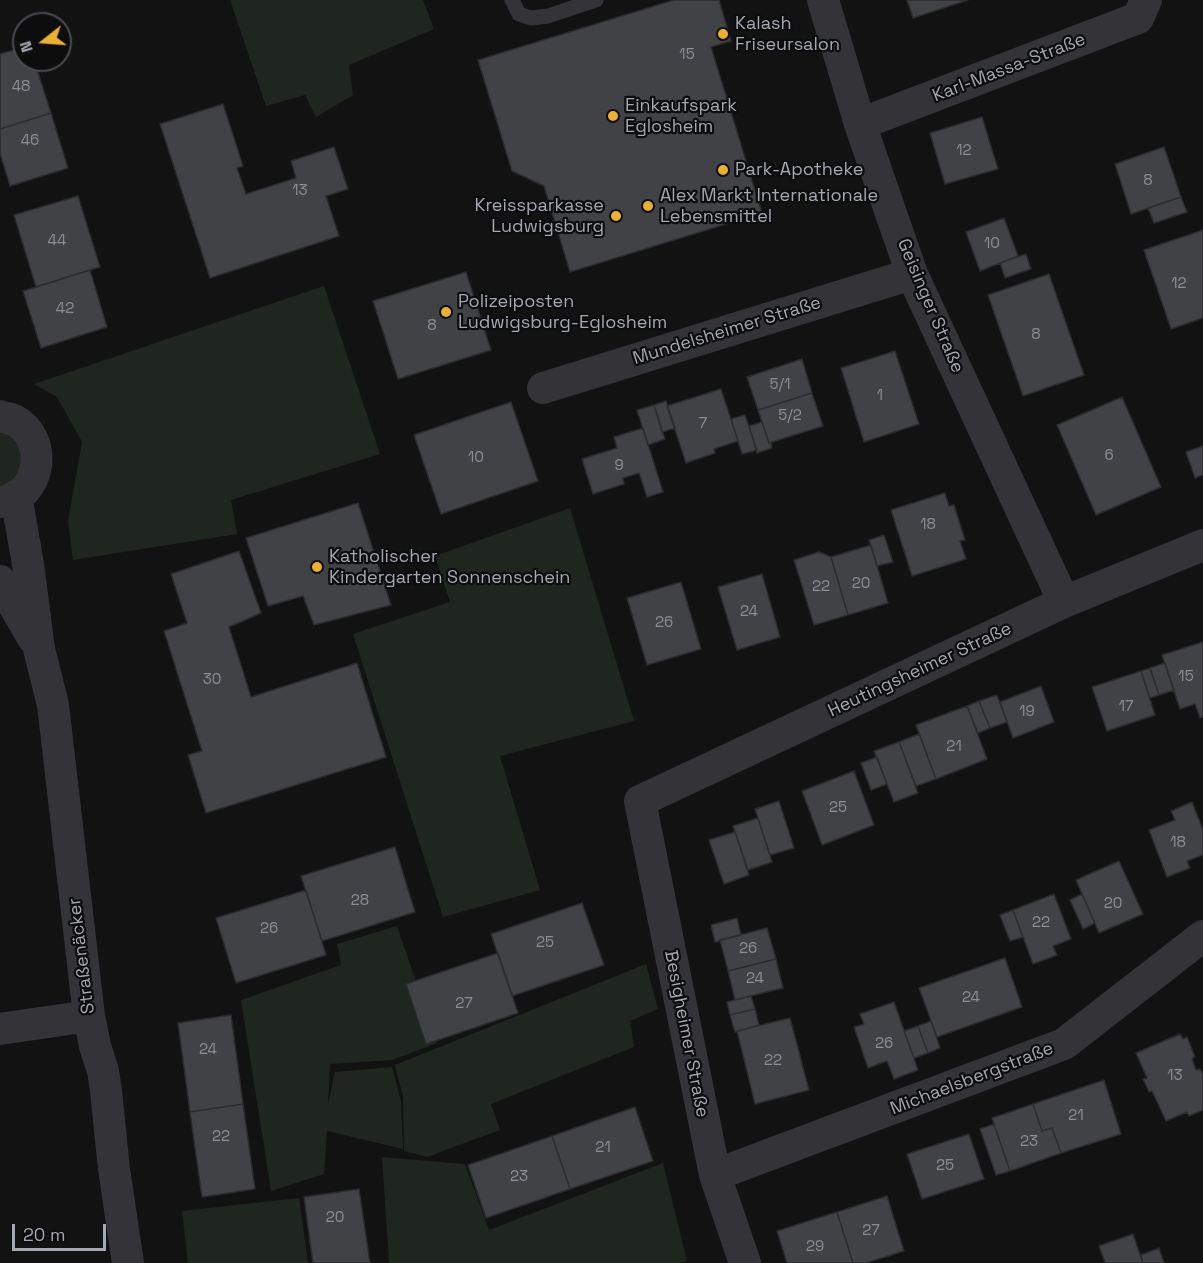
<!DOCTYPE html>
<html>
<head>
<meta charset="utf-8">
<style>
  body { margin:0 }
  #map { position:relative; width:1203px; height:1263px; overflow:hidden; background:#121213; font-family:"Space Grotesk",sans-serif }
  canvas { display:block }
  .north { position:absolute; left:12px; top:12px; width:60px; height:60px; box-sizing:border-box; background:#0d0d0e; border:2px solid #494b50; border-radius:50%; rotate:253deg; font-size:16px; font-weight:700; line-height:24px; text-align:center; color:#a4a8b3 }
  .north::after { content:''; display:block; margin:auto; width:21px; height:27px; background:#e9b034; clip-path:polygon(50% 0,100% 100%,50% 72%,0 100%) }
  .scale { position:absolute; left:12px; top:1224px; width:94px; height:27px; box-sizing:border-box; border:3px solid #a4a8b3; border-top:0; padding-left:8px; font-size:18px; line-height:21px; white-space:nowrap; color:#a4a8b3; -webkit-text-stroke:4px #0d0d0e; paint-order:stroke }
</style>
</head>
<body>
<div id="map">
<canvas width="1203" height="1263"></canvas>
<div class="north">N</div>
<div class="scale">20 m</div>
</div>
<script>
const g = document.querySelector('canvas').getContext('2d');
g.lineJoin = 'round';
function paint(path, color) {
  g.fillStyle = color;
  g.fill(path, 'evenodd');
}
function trace(path, color, width, dash) {
  g.strokeStyle = color;
  g.lineWidth = width;
  g.lineCap = dash ? 'butt' : 'round';
  g.setLineDash(dash || []);
  g.stroke(path);
}
function drawText(font, color, halo, rows, align = 'center') {
  g.font = font + ' "Space Grotesk",sans-serif';
  g.lineWidth = 4.5;
  g.setLineDash([]);
  g.textBaseline = 'middle';
  g.strokeStyle = halo;
  g.fillStyle = color;
  for (const [text, x, y, turn = 0] of rows) {
    g.save();
    g.translate(x, y);
    g.rotate((+turn || 0) * Math.PI / 180);
    g.textAlign = isNaN(turn) ? turn : align;
    if (halo) g.strokeText(text, 0, 0);
    g.fillText(text, 0, 0);
    g.restore();
  }
}
const green = new Path2D(`
  M230,0h193l11,29 -85,36 4,30 -37,22 -11,-22 -39,11z
  M324,286l56,168 -149,46 6,34 -164,26 -5,-39 14,-79 -25,-45 -23,-13z
  M0,416l36,30 -36,56z
  M570,508l64,213 -134,35 40,134 -97,27 -90,-283 97,-32 -15,-46z
  M397,926l40,117 -45,17 -62,4 -2,41 7,-33 57,-5 9,34 2,48 -76,-18 -3,43 -53,17 -30,-191 100,-35 -4,-21z
  M646,964l12,45 -28,12 4,26 -143,57 9,26 -73,27 -23,-6 -1,-54 -8,-32z
  M382,1157l83,7 24,66 174,-67 24,98 -7,2h-291z
  M299,1198l9,65h-120l-6,-52z`);
const building = new Path2D(`
  M674,0h45l12,41 -20,6 51,166 -192,59 -26,-86 -32,-15 -34,-111z
  M907,0h61l-55,18z
  M24,47v13h10l17,53 -51,16v-75z
  M223,104l20,62 -6,2 9,26 50,-16 -5,-17 43,-14 14,42 -22,7 13,40 -129,42 -50,-154z
  M51,113l17,55 -58,18 -10,-33v-24z
  M982,117l16,52 -53,15 -15,-51z
  M1164,147l17,50 -50,17 -16,-50z
  M78,196l22,71 -64,20 -22,-72z
  M1181,197l6,15 -33,11 -6,-15z
  M1004,218l14,38 -38,15 -14,-39z
  M1203,230v88l-32,11 -27,-79z
  M1026,254l5,15 -26,9 -5,-15z
  M90,270l17,57 -66,21 -18,-57z
  M466,272l25,78 -93,29 -25,-78z
  M1049,274l35,101 -61,21 -35,-101z
  M895,351l24,73 -55,18 -23,-74z
  M802,359l10,34 -54,17 -11,-33z
  M721,389l17,52 -24,8 1,4 -29,10 -19,-57z
  M812,393l11,33 -54,17 -11,-33z
  M1122,397l39,90 -65,28 -39,-90z
  M666,401l9,27 -13,4 -8,-27z
  M511,402l27,79 -97,33 -27,-79z
  M654,405l11,34 -17,6 -11,-35z
  M745,415l12,35 -15,4 -11,-35z
  M762,422l7,21h2l1,5 -15,5 -8,-27z
  M643,428l20,64 -16,5 -8,-24 -16,5 1,6 -31,10 -11,-35 35,-11 -3,-11z
  M1203,446v29l-8,3 -9,-26z
  M945,493l4,13 5,-1 11,35 -5,1 6,18 -54,17 -21,-66z
  M358,503l33,102 -77,20 -11,-29 -35,10 -22,-68z
  M884,535l9,27 -16,4 -8,-26z
  M871,545l17,58 -40,12 -17,-58z
  M239,551l22,62 -32,14 22,70 106,-34 29,94 -180,56 -18,-58 14,-4 -38,-120 23,-8 -16,-49z
  M819,552l12,5 17,58 -34,10 -20,-65z
  M762,574l18,63 -43,13 -19,-63z
  M681,582l20,67 -54,16 -20,-67z
  M1203,642v75l-3,1 -5,-14 -15,5 -18,-54z
  M1165,663l9,27 -15,5 -9,-27z
  M1150,668l9,27 -9,3 -9,-27z
  M1141,671l14,44 -48,16 -15,-44z
  M1041,686l13,36 -41,16 -13,-36z
  M997,695l10,27 -17,6 -11,-27z
  M979,701l11,27 -12,5 -11,-27z
  M967,706l20,53 -51,20 -20,-54z
  M919,734l17,45 -20,7 -17,-44z
  M899,742l19,51 -24,9 -20,-51z
  M877,757l10,27 -16,6 -10,-27z
  M854,771l20,54 -52,20 -20,-54z
  M779,801l15,47 -24,7 -15,-46z
  M1192,802l11,28v25l-16,6 3,7 -23,9 -18,-47 26,-10 -4,-9z
  M758,818l14,44 -24,8 -15,-44z
  M735,832l14,43 -25,9 -15,-44z
  M395,847l20,65 -93,29 -21,-65z
  M1119,861l24,53 -44,19 -23,-53z
  M306,890l20,65 -90,28 -20,-65z
  M1054,894l17,45 -18,7 4,9 -24,9 -20,-54z
  M1082,894l13,29 -12,6 -13,-29z
  M582,903l22,62 -92,31 -21,-62z
  M1013,910l10,27 -13,4 -10,-26z
  M737,918l4,17 -26,7 -4,-17z
  M767,928l9,31 -48,12 -8,-31z
  M498,953l20,60 -92,31 -20,-60z
  M1005,958l17,49 -85,30 -18,-49z
  M776,959l7,29 -48,12 -7,-29z
  M751,996l4,13 -25,6 -3,-13z
  M894,1002l24,68 -24,9 -7,-18 -19,7 -14,-41 10,-3 -4,-10z
  M755,1009l4,16 -24,7 -5,-17z
  M231,1015l12,89 -53,8 -12,-89z
  M790,1018l19,72 -54,14 -18,-73z
  M931,1021l9,27 -12,5 -10,-27z
  M918,1026l10,27 -14,5 -10,-27z
  M1180,1034l3,5 4,-2 8,20 -3,2 4,11 4,-1 3,5v36l-14,6 -2,-4 -21,9 -14,-30 -3,1 -6,-13 4,-1 -11,-25z
  M1104,1080l17,54 -60,19 -9,-25 -10,3 -9,-27z
  M243,1104l12,85 -53,8 -12,-85z
  M1033,1104l9,27 10,-3 9,25 -51,18 -18,-53z
  M635,1107l18,54 -83,28 -18,-53z
  M994,1124l16,47 -14,4 -16,-46z
  M969,1134l15,45 -62,20 -15,-45z
  M552,1136l18,53 -84,29 -18,-53z
  M359,1189l11,74h-57l-9,-66z
  M887,1196l17,55 -38,12h-13l-16,-51z
  M837,1212l16,51h-66l-10,-32z
  M1133,1234l10,29h-38l-6,-17z
  M1159,1248l5,15h-21l-2,-8z`);
const service = new Path2D(`
  M512,0l7,14 12,4 17,-2 48,-16`);
const minor = new Path2D(`
  M823,0l37,124 52,150 152,328
  M860,124l278,-106 8,-18
  M543,388l369,-114
  M0,416c4,2 10,2 14,4 36,19 27,78 -14,82
  M16,496l12,68 11,85 14,56 36,311 6,30 8,25 3,20 8,78 14,94
  M0,581l33,57
  M0,1029l89,-13
  M715,1175l349,-131 139,-108
  M745,1263l-30,-88 -75,-374 424,-199 139,-57`);
const markers = [
  [723,34,6,"#e9b034"],
  [613,116,6,"#e9b034"],
  [723,170,6,"#e9b034"],
  [648,206,6,"#e9b034"],
  [616,216,6,"#e9b034"],
  [446,312,6,"#e9b034"],
  [317,567,6,"#e9b034"]
];
const numberNames = [
  ["15",687,55],
  ["48",21,87],
  ["46",30,141],
  ["12",964,151],
  ["8",1148,181],
  ["13",300,191],
  ["44",57,241],
  ["10",992,244],
  ["12",1179,284],
  ["42",65,309],
  ["8",432,326],
  ["8",1036,335],
  ["5/1",780,385],
  ["1",880,396],
  ["5/2",790,416],
  ["7",703,424],
  ["6",1109,456],
  ["10",476,458],
  ["9",619,466],
  ["18",928,525],
  ["20",861,584],
  ["22",821,587],
  ["24",749,612],
  ["26",664,623],
  ["15",1186,677],
  ["30",212,680],
  ["17",1126,707],
  ["19",1027,712],
  ["21",954,747],
  ["25",838,808],
  ["18",1178,843],
  ["28",360,901],
  ["20",1113,904],
  ["22",1041,923],
  ["26",269,929],
  ["25",545,943],
  ["26",748,949],
  ["24",755,979],
  ["24",971,998],
  ["27",464,1004],
  ["26",884,1044],
  ["24",208,1050],
  ["22",773,1061],
  ["13",1175,1076],
  ["21",1076,1116],
  ["22",221,1137],
  ["23",1029,1142],
  ["21",603,1148],
  ["25",945,1166],
  ["23",519,1177],
  ["20",335,1218],
  ["27",871,1231],
  ["29",815,1247]
];
const poiNames = [
  ["Kalash",735,24],
  ["Friseursalon",735,45],
  ["Einkaufspark",625,106],
  ["Eglosheim",625,127],
  ["Park-Apotheke",735,170],
  ["Alex Markt Internationale",660,196],
  ["Lebensmittel",660,217],
  ["Kreissparkasse",604,206,"right"],
  ["Ludwigsburg",604,227,"right"],
  ["Polizeiposten",458,302],
  ["Ludwigsburg-Eglosheim",458,323],
  ["Katholischer",329,557],
  ["Kindergarten Sonnenschein",329,578]
];
const streetNames = [
  ["Karl-Massa-Straße",1009,68,-21],
  ["Geisinger Straße",930,306,67],
  ["Mundelsheimer Straße",727,331,-17],
  ["Heutingsheimer Straße",920,670,-25],
  ["Straßenäcker",82,956,-97],
  ["Besigheimer Straße",686,1034,79],
  ["Michaelsbergstraße",972,1079,-21]
];
paint(green, '#1e261f');
paint(building, '#414246');
trace(building, '#2c2c2f', 1.5);
trace(service, '#333338', 15);
trace(minor, '#333338', 32);
for (const [x, y, r, color] of markers) {
  const dot = new Path2D();
  dot.arc(x, y, r, 0, 2 * Math.PI);
  g.fillStyle = color;
  g.fill(dot);
  trace(dot, '#0d0d0e', 2);
}
drawText('15px', '#8b8e98', null, numberNames);
drawText('18px', '#a4a8b3', '#0d0d0e', poiNames, 'left');
drawText('18px', '#a4a8b3', '#0d0d0e', streetNames);
</script>
</body>
</html>
